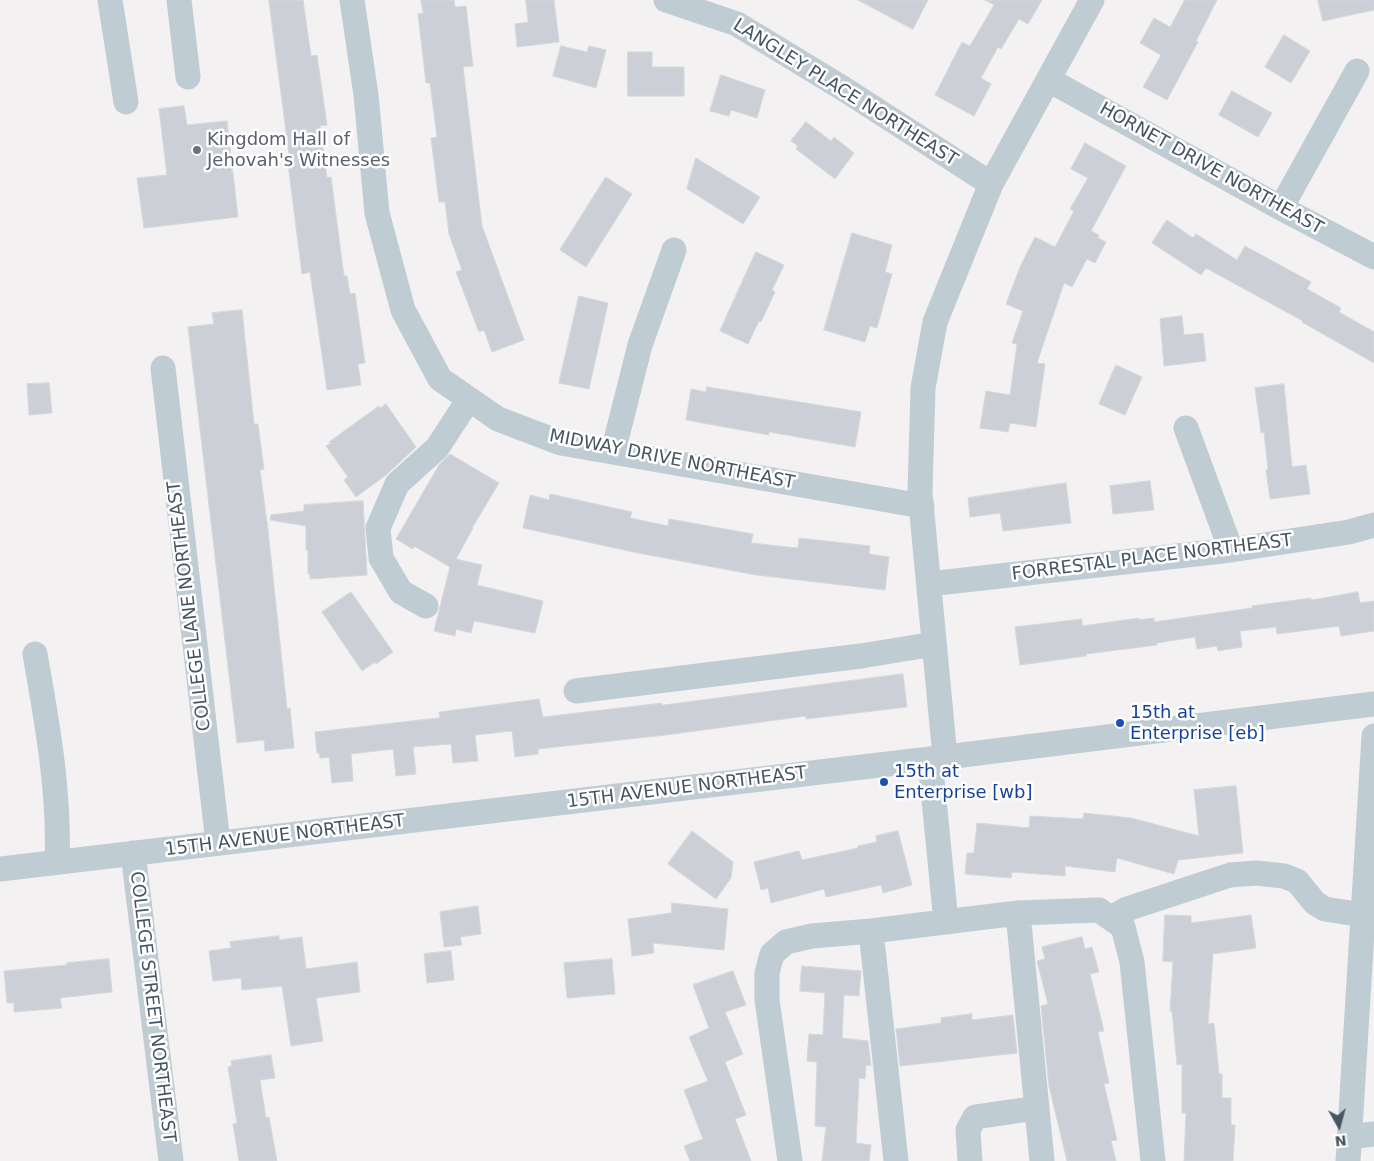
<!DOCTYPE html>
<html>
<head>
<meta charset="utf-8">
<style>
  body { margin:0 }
  #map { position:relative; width:1374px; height:1161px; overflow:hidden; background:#f3f1f1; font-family:"DejaVu Sans",sans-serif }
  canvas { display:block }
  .north { position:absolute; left:1314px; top:1101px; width:50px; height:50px; -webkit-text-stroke:4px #fff; paint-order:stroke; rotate:173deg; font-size:14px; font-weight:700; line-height:20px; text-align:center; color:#465661 }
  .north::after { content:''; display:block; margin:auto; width:18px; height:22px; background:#465661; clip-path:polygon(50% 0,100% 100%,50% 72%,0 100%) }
</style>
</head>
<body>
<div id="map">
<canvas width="1374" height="1161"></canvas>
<div class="north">N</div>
</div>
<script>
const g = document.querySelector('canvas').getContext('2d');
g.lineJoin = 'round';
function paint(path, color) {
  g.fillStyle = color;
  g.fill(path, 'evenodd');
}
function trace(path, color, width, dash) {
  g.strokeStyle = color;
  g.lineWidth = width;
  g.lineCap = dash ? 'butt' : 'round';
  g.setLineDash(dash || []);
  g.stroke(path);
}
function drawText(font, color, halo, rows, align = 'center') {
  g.font = font + ' "DejaVu Sans",sans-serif';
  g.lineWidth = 5;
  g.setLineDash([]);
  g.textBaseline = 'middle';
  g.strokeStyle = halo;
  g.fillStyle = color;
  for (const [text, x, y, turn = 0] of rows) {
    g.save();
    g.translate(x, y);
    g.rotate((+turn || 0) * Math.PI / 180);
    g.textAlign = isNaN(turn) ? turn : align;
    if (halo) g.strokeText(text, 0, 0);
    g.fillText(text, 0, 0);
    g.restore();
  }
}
const building = new Path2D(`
  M269,0h34l8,56 6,-1 10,70 -7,1 7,52 4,-1 13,99h3l3,18 5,-1 10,70 -7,1 3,21 -34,5 -17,-118 -8,2 -14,-110h2z
  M421,0h33l1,7 11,-1 7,60 -10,1 19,159 42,114 -32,12 -8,-22 -5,2 -23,-60 6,-2 -13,-36 -4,-32h-6l-8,-64 6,-1 -7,-54h-4l-8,-69 5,-1z
  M526,0h28l5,42 -42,5 -2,-23 13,-2z
  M858,0h70l-15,29z
  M985,0h57l-14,24 -9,-5 -18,30 -3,-2 -17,31 10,6 -17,32 -39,-21 27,-53 8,4 24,-41z
  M1185,0h32l-21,41 2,1 -31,58 -24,-13 18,-32 -21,-12 14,-25 16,9z
  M1318,0h56v10l-51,11z
  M1284,35l26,16 -19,32 -26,-16z
  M561,46l26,6 2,-6 17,4 -10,38 -43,-12z
  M628,52h24v15h32v29h-56z
  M721,75l44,15 -8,28 -26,-8 -2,6 -19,-5z
  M1232,91l40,22 -14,24 -39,-22z
  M184,106l3,19 40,-4 11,96 -94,11 -7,-50 30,-3 -8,-66z
  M806,122l25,19 3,-4 20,16 -19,26 -39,-30 2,-3 -7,-5z
  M1085,143l41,23 -35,65 8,4 -1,3 8,4 -11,21 -8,-4 -15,28 -8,-4 -27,80 8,1 -9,63 -26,-4 -2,9 -28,-4 6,-37 24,4 7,-51 -5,-1 11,-32 -17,-7 14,-37 15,-30 20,10 19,-36 -4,-2 18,-31 -17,-9z
  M696,158l64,39 -17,27 -56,-35z
  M606,177l26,17 -46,73 -26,-17z
  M1167,220l26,18 3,-4 41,26 8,-14 66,36 -4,7 34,19 -2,4 35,20v31l-72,-41 1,-1 -97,-53 -5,7 -49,-32z
  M852,233l40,12 -7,27 7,2 -15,54 -7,-2 -5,16 -41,-12z
  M756,252l28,13 -12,25 3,2 -14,30 -2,-1 -11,23 -28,-13z
  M579,296l29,7 -19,86 -30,-6z
  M242,310l12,114h4l6,45 -4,1 8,60 19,179 3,-1 4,40 -29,3 -1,-11 -27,3 -49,-416 26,-3 -2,-11z
  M1182,316l2,19 19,-2 3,28 -42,5 -4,-47z
  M1116,365l26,12 -17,38 -26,-11z
  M49,383l3,30 -23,2 -2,-31z
  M1284,384l8,83 14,-2 4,29 -40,5 -4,-29 2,-1 -4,-37 -3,1 -6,-45z
  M707,387l154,25 -6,35 -86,-15v3l-83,-15 5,-31 15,3z
  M386,404l30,43 -30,28 -30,22 -12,-17 4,-3 -22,-31 5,-3 -2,-1 50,-36 1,2z
  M450,454l49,29 -27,45h1l-17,31 26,6 -5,20 66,16 -8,32 -61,-12 -3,12 -15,-4 -1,7 -21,-5 16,-64 -36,-21 -1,3 -17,-10 43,-74z
  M1150,481l4,29 -41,4 -3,-28z
  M1066,483l5,40 -68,8 -3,-18 -30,4 -2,-19z
  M550,494l82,18 -2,6 38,8 1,-7 84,15 -2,9 47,5 1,-10 71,8 -1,8 20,3 -4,33 -129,-15 -118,-22 -115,-25 7,-33 19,5z
  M363,501l4,74 -57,4v-5h-2v-24h-2v-24l-36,-6 1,-5 33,-4v-6z
  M351,592l42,60 -17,12 -1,-2 -13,9 -40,-59z
  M1358,592l2,11 14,-2v30l-33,5 -2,-10 -62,8 -1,-7 -36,4 2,16 -24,4 -1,-5 -20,3 -2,-12 -38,6v2l-71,9v2l-66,9 -5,-38 67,-8v7l57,-8v2l15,-2v4l98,-14v-2l59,-8v2z
  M903,674l4,33 -101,12v-3l-140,19 -128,14v5l-23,3 -3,-26 -37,4 3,26 -25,2 -2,-19 -38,3 3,27 -20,2 -3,-27 -42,5 2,27 -21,2 -3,-26 -9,1 -1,-5h-2l-2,-21 123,-14h2l-1,-6 100,-13 4,18 119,-14v2z
  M1236,786l7,67 -65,7 -4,14 -57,-16 -2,14 -50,-6v10l-53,-4 -1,6 -46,-4 2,-21h7l3,-30 52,5 1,-12 53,3 1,-6 47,5 68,18 -5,-46z
  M692,831l41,31 -2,16 -15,21 -48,-35z
  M898,831l14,54 -29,8 -2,-8 -55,12 -2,-8 -53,14 -3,-15 -7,2 -7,-28 45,-11 3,9 56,-12v-2l19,-4 -1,-6z
  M672,903l56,6 -4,41 -71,-7 1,10 -22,3 -4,-37 43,-6z
  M478,906l3,28 -21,3 2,8 -18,2 -4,-35z
  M1165,915l26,1v7l60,-8 5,33 -43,6 -5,70 6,-1 5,51h3v24h9v27h4l-2,36h-49l2,-48h-4v-49l-5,1 -5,-54h-2l3,-49 -10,-1z
  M279,936v4l23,-3 4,32 51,-7 3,30 -44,6 7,43 -32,5 -9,-60 -40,4 -1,-12 -28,3 -4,-30 22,-3 -1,-6z
  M1082,937l3,12 7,-2 7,25 -9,2 14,57 -6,1 11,51 -5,1 13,56 -6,1 5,20h-49l-18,-75 -8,-80 7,-2 -11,-43 8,-2 -3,-12z
  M451,951l3,29 -27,3 -3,-29z
  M109,959l3,33 -52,6 2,10 -48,4v-9h-7l-3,-32 63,-6v-2z
  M612,959l3,35 -48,4 -3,-35z
  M802,966l59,5 -2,25 -15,-1 -2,43 26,3 3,25 -5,-1 -1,14 -6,-1 -3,65 15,2 -2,16h-47l4,-34 -11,-1 2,-64 -10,-1 2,-27 14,1 2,-42 -25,-2z
  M733,971l13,34 -21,7 18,42 -18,8 21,53 -11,4 16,42h-61l-6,-15 19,-7 -19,-49 24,-9 -19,-44 20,-9 -16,-43z
  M972,1014v6l41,-5 4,38 -117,13 -4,-37 45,-6v-5z
  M271,1055l4,23 -15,2 6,38 3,-1 8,44h-38l-6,-37 4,-1 -9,-56 4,-1 -1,-5z`);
const minor = new Path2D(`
  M110,0l16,102
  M179,0l9,77
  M352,0l14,95 11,118 26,97 37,69 58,40 63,24 361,63
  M666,0l71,24 107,65 147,95
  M1049,80l232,128 93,49
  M1281,208l76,-137
  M163,368l55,475
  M1186,428l45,122
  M613,452l27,-107 34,-95
  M929,584l302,-34 118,-18 25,-7
  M426,606l-25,-14 -20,-34 -3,-30 19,-44 40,-36 32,-49
  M35,654c12,68 25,139 22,208
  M576,691l285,-35 73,-12
  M945,757l-25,-264 3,-105 12,-66 56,-138 101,-184
  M930,759l16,163
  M133,853l38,308
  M0,869l930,-110 444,-55
  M1018,913l24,248
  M1111,918l16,-9 103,-34 26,-2 28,3 13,5 18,22 10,6 38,6
  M871,931l25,230
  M1349,1137l25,-3
  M790,1161l-23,-161v-27l5,-19 14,-12 26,-6 59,-5 147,-18 81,-3 24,17 9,35 21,199
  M970,1161l-2,-31 7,-13 62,-9
  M1348,1161l26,-425`);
const markers = [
  [197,150,5,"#6b7280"],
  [1120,723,5,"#1a4fb4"],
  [884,782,5,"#1a4fb4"]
];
const streetNames = [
  ["LANGLEY PLACE NORTHEAST",845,93,32],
  ["HORNET DRIVE NORTHEAST",1211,169,29],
  ["MIDWAY DRIVE NORTHEAST",672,460,11],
  ["FORRESTAL PLACE NORTHEAST",1152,558,-7],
  ["COLLEGE LANE NORTHEAST",190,606,-97],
  ["15TH AVENUE NORTHEAST",687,788,-7],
  ["15TH AVENUE NORTHEAST",285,836,-7],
  ["COLLEGE STREET NORTHEAST",152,1007,83]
];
const worshipNames = [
  ["Kingdom Hall of",207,140],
  ["Jehovah's Witnesses",207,161]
];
const transitNames = [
  ["15th at",1130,713],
  ["Enterprise [eb]",1130,734],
  ["15th at",894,772],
  ["Enterprise [wb]",894,793]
];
paint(building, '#ccd0d6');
trace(building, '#d4d7dd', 1);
trace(minor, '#c0ccd4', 25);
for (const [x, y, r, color] of markers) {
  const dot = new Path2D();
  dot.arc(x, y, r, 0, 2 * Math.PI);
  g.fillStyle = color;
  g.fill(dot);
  trace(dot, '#fff', 2);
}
drawText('18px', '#465661', '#fff', streetNames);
drawText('18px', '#5b616d', '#fff', worshipNames, 'left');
drawText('18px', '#164399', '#fff', transitNames, 'left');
</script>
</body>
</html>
